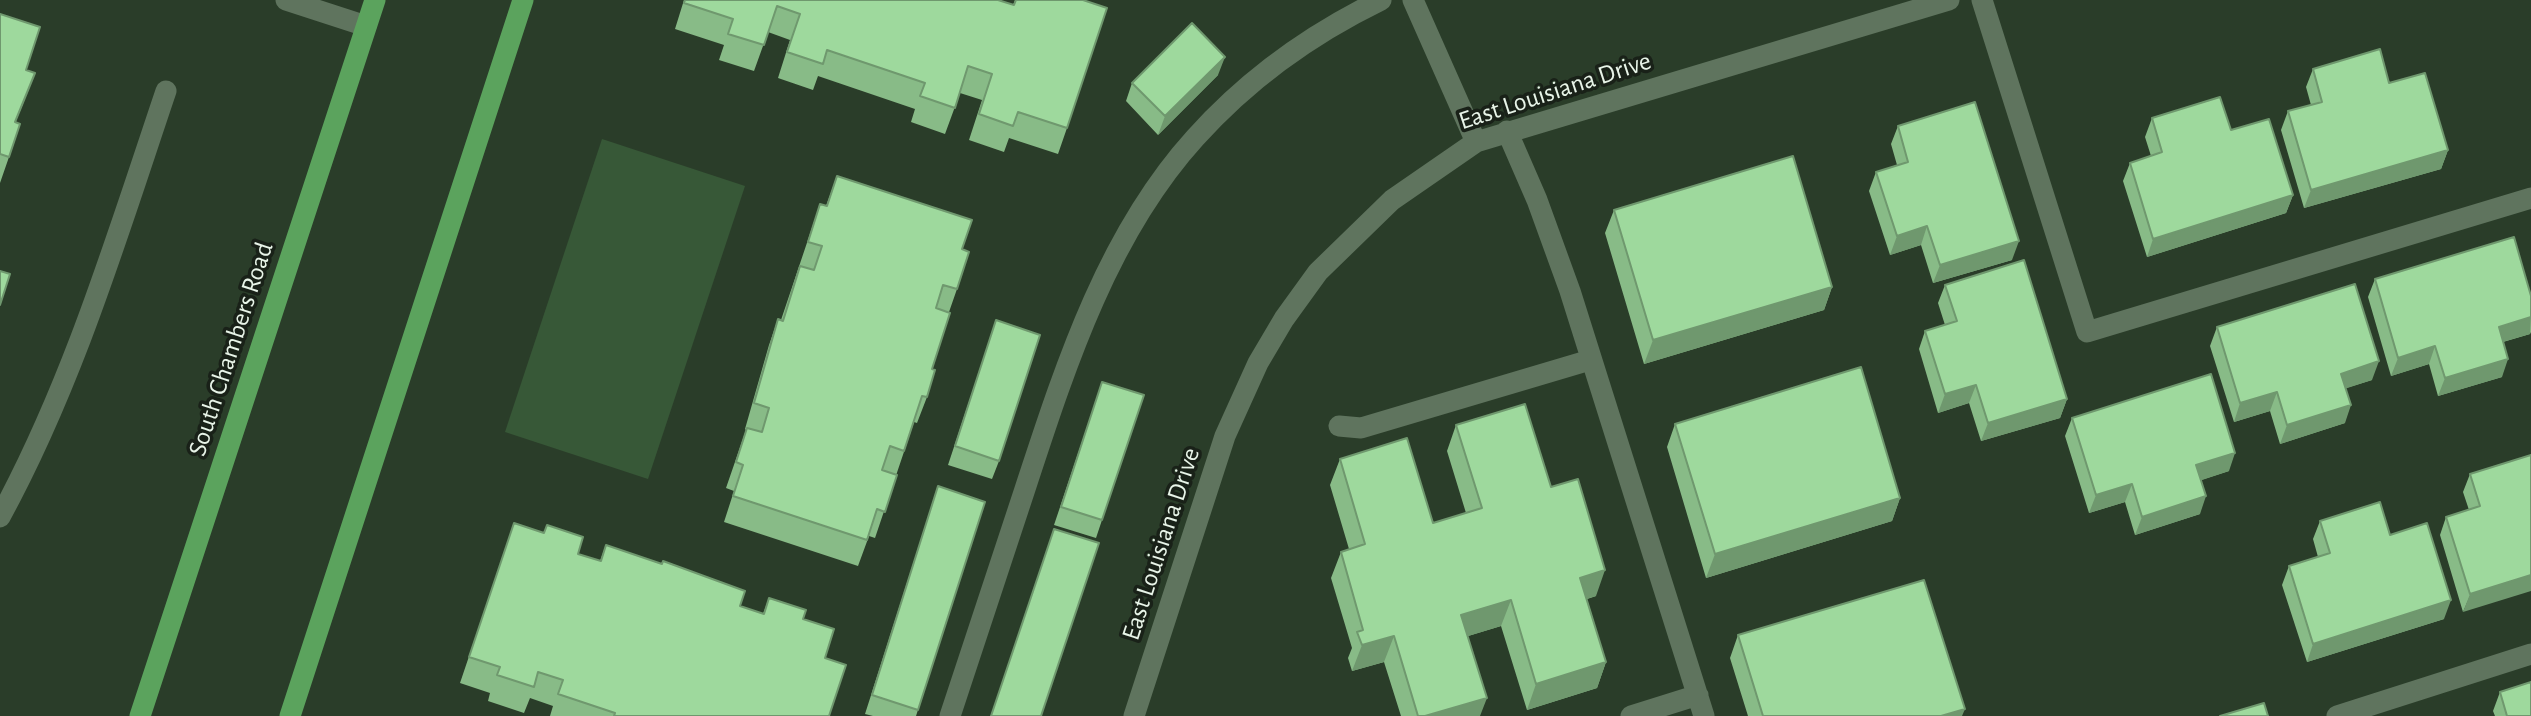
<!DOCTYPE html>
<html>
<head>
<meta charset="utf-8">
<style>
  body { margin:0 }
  canvas { display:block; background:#2a3d29 }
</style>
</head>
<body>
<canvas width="2531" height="716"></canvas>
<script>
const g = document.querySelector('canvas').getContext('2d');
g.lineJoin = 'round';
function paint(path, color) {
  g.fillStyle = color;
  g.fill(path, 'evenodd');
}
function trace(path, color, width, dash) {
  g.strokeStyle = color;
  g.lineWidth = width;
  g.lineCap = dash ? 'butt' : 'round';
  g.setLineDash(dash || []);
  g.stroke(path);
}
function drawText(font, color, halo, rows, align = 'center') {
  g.font = font + ' "Alegreya Sans",sans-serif';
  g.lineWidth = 7;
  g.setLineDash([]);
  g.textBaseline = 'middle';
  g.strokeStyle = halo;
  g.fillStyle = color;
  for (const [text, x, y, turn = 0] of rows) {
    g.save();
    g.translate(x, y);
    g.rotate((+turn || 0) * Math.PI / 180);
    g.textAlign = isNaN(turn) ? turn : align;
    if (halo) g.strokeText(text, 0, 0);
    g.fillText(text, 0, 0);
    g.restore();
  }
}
const green = new Path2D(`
  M602,139l143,47 -97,293 -143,-47z`);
const minor = new Path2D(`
  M286,0l80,26
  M1413,0l63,142
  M1982,0l105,332 444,-134
  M1507,131l30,69 33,91 134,425
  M1339,426l22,2 229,-68
  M0,517c73,-134 117,-281 166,-426
  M950,716c25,-76 50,-151 75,-227 40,-122 82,-254 170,-351 52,-58 116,-104 186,-138
  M1134,716l91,-280 33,-73 26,-44 34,-47 74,-72 84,-58 473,-142
  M1631,716l67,-21
  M2337,716l194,-62`);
const major = new Path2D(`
  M140,716l235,-716
  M290,716l233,-716`);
const wall = new Path2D(`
  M684,0h314l15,5 2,-5h68l-16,128 -9,26 -49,-16 -5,14 -35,-12 13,-40 -22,-7 -15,41 -34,-12 4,-13 -97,-33 -5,14 -35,-12 12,-38 -22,-8 -14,39 -35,-11 5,-15 -49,-16z
  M0,14l26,56 -1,29 -10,24 -6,34 -9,26z
  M2313,69l76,14 59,67 -7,19 -137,39 -23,-78 7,-19 23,-6 -5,-18z
  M1218,75l-60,60 -32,-34 6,-18z
  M2152,118l79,12 62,65 -7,18 -139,44 -24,-76 7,-18 21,-7 -6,-19z
  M1898,126l114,134 -79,23 -12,-38 -31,10 -21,-64 7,-19 21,-7 -6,-21z
  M837,176l125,73 -5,40 -8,23 -17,57 -5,28 -10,26 -3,-1 -39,116 -6,-2 -11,30 -134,-44 10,-31 -8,-3 20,-58 -1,-1 24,-84 9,-26 3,1 39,-116 6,2z
  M1614,210l218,77 -8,23 -180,54 -39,-131z
  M2375,279l156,17v36l-1,2 -27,8 -1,35 -64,19 -9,-32 -38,12 -23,-79z
  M1945,285l122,114 -7,19 -79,23 -12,-38 -31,10 -19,-64 6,-18 20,-6 -7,-22z
  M996,320l3,141 -7,18 -44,-14z
  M2217,327l155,53 -26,8 -1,35 -65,21 -10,-33 -36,11 -24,-76z
  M1102,382v138l-6,18 -42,-13z
  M2072,418l157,53 -28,9 -1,34 -65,21 -10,-33 -36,11 -24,-77z
  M1675,424l225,74 -8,23 -186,57 -39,-131z
  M1456,425l95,62 45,109 -9,3 19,63 -9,26 -70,22 -26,-84 -33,10 12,80h-79l-17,-54 -32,9 -4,-13 4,-10 -21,-70 10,-26 8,-3 -19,-64 10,-26 93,64 33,-10 -19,-62z
  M2531,455l-68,157 -23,-77 6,-18 23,-7 -6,-18 7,-18z
  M938,486l47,16 -69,214h-43l-8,-2z
  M2320,521l70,14 54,84 -137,43 -25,-77 7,-19 29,-9 -5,-18z
  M514,523l64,31 22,7 6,-16 134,61 23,8 6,-16 34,21 22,39 4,58h-279l3,-10 -23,-8 -6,15 -36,-12 2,-8 -30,-10z
  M1738,635l224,81h-214l-18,-58z
  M2500,692l31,24h-36l-2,-5z`);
const shadedWall = new Path2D(`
  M1225,57l-7,18 -60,60 7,-19z
  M2448,150l-7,19 -137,39 7,-18z
  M2293,195l-7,18 -139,44 6,-18z
  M1927,226l-6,19 -31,10 7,-19z
  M2019,241l-7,19 -79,23 7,-18z
  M1832,287l-8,23 -180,54 9,-24z
  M2531,317l-1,17 -38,11 7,-18z
  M2435,346l-6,18 -38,12 7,-18z
  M2508,359l-6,18 -64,19 7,-18z
  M2379,361l-7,19 -37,12 6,-18z
  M1976,385l-7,18 -31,10 7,-19z
  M2277,392l-7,19 -36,11 6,-19z
  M2067,399l-7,19 -79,23 7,-18z
  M2351,405l-6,18 -65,21 7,-19z
  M2235,453l-6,18 -39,13 6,-19z
  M2132,484l-7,18 -36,11 7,-18z
  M2206,496l-6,18 -65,21 7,-18z
  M1900,498l-8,23 -186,57 9,-24z
  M1605,570l-9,26 -25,8 9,-26z
  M2531,575v16l-68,21 7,-18z
  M1511,600l-10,26 -49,15 9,-26z
  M2451,600l-7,19 -137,43 6,-18z
  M1394,636l-10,26 -32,9 10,-26z
  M1606,662l-9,26 -70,22 9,-26z
  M1487,698l-7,18h-55z
  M1965,709l-3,7h-21z`);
const building = new Path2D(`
  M685,0h313l16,5 2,-5h67l24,8 -40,120 -49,-16 -5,14 -34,-12 13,-40 -24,-8 -13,42 -35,-12 5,-13 -98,-33 -4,14 -36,-12 13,-38 -23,-8 -13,39 -36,-11 5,-15 -49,-16z
  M0,14l40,13 -14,43 9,3 -20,49 5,2 -11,33 -9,-3z
  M1192,23l33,34 -60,59 -33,-33z
  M2380,49l9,34 36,-10 23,77 -137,40 -23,-79 34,-9 -9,-33z
  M2220,97l11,33 38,-11 24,76 -140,44 -23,-76 32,-11 -10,-34z
  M1975,102l44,139 -79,24 -13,-39 -30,10 -21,-64 32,-10 -10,-36z
  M1793,156l39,131 -179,53 -39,-130z
  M837,176l135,44 -10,29 7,3 -12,37 -14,-4 -7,23 14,5 -18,56 3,1 -8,27 -5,-1 -18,55 -14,-5 -8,24 15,5 -12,37 -8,-3 -10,31 -134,-44 10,-31 -7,-3 11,-34 15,4 7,-24 -15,-5 24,-84 5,2 17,-55 14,4 8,-24 -14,-4 12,-38 7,2z
  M2514,237l17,59v21l-32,10 9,32 -63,19 -10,-32 -37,12 -23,-79z
  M2024,260l43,139 -79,24 -12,-38 -31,9 -20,-63 32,-10 -12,-36z
  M0,271l10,3 -10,31z
  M2355,284l24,77 -38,13 10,31 -64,20 -10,-33 -37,11 -23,-76z
  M996,320l44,15 -41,126 -44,-15z
  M1861,367l39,131 -185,56 -40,-130z
  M2211,374l24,79 -39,12 10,31 -64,21 -10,-33 -36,11 -24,-77z
  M1102,382l42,13 -42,125 -41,-13z
  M1525,404l26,83 27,-8 27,91 -25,8 26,84 -70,22 -25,-84 -50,15 26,83 -62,18h-7l-24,-80 -32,9 -5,-13 6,-2 -22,-78 24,-8 -25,-85 67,-21 26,85 49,-15 -26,-83z
  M2531,455v120l-61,19 -24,-77 34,-11 -10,-32z
  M938,486l47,16 -67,208 -46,-15z
  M2380,502l10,33 37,-12 24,77 -138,44 -24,-78 41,-13 -10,-32z
  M514,523l30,10 3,-8 36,12 -5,17 23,7 5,-16 56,19 1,-3 82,30 -5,15 24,8 5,-16 37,12 -3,9 31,10 -9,29 21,7 -17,51h-215l1,-3 -57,-19 5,-14 -25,-8 -4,15 -37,-12 3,-8 -31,-10z
  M1054,529l45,14 -58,173h-50z
  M1924,580l41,129 -24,7h-178l-25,-81z
  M2531,682v34h-24l-7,-24z
  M2264,703l4,13h-48z`);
const streetNames = [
  ["East Louisiana Drive",1555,91,-18],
  ["South Chambers Road",231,349,-72],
  ["East Louisiana Drive",1161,544,-72]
];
paint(green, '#375837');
trace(minor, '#5f745e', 21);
trace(major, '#5ba35d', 21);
paint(wall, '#88bb87');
paint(shadedWall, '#6f986e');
paint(building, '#9ed99d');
trace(building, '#6f986e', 2);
drawText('26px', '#e8f4e8', '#192118', streetNames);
</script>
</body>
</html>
